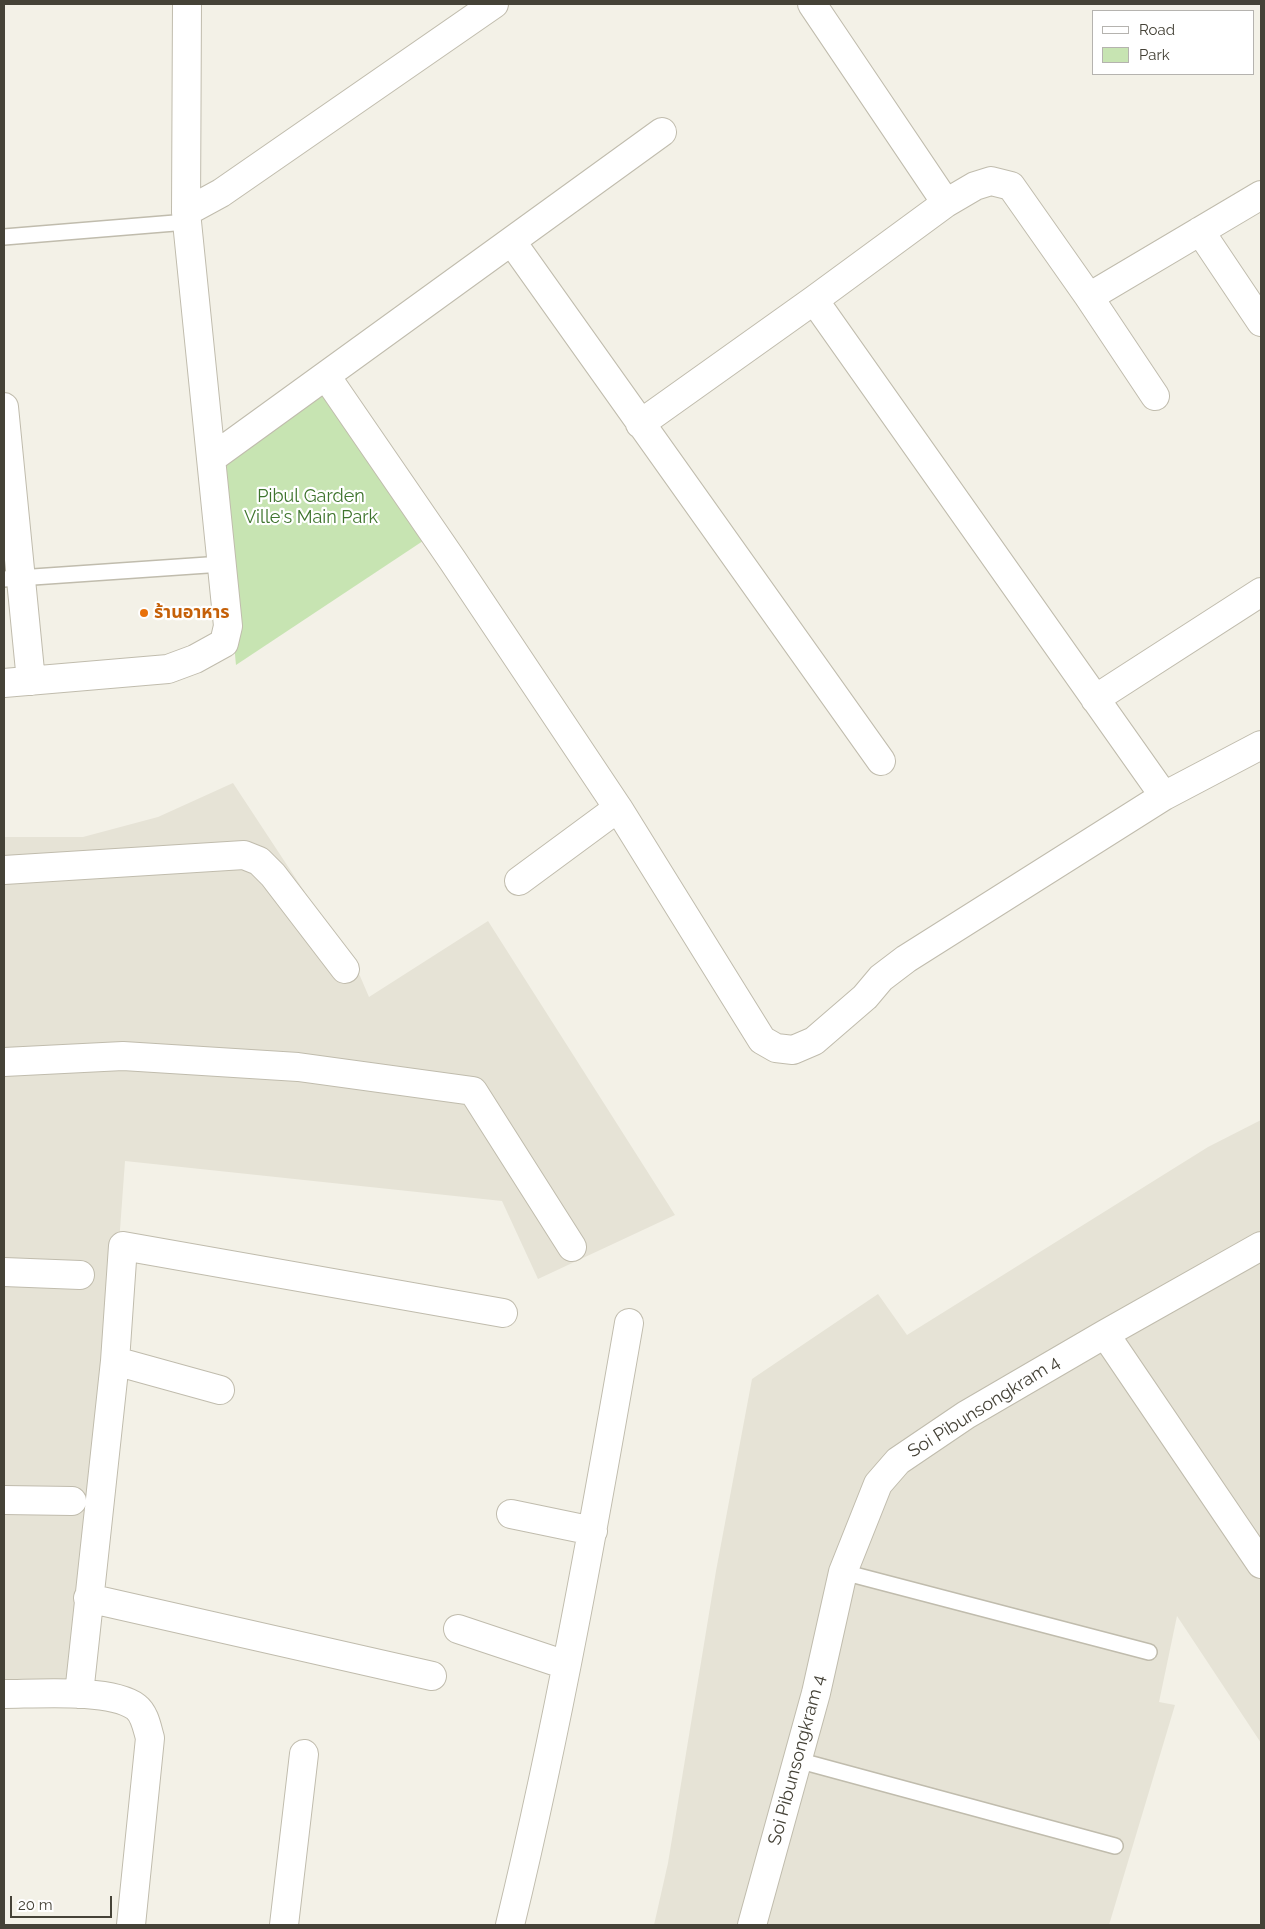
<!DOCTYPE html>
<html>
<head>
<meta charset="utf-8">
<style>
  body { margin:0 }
  #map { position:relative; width:1265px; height:1929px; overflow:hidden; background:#f3f1e7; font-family:Raleway,sans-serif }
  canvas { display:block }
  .frame { position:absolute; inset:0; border:5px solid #454237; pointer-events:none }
  .legend { position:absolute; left:1092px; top:10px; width:162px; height:65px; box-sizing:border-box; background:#fff; border:1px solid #b5b3af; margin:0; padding:6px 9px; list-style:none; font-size:15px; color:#454237 }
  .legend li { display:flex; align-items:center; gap:10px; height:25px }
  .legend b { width:25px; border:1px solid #b5b3af }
  .scale { position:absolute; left:10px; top:1896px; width:102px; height:22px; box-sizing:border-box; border:2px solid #454237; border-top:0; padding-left:6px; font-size:15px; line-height:18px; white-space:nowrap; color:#454237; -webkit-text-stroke:4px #fff; paint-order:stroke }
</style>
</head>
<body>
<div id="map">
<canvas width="1265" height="1929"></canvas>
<div class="frame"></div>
<ul class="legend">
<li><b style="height:6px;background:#fff"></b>Road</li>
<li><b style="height:14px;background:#c7e4b2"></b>Park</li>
</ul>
<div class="scale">20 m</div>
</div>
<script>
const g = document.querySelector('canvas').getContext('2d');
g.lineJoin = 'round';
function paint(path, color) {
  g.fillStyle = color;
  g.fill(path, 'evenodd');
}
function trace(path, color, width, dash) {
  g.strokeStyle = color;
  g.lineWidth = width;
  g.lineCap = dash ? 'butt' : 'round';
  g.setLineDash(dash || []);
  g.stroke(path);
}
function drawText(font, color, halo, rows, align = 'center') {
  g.font = font + ' Raleway,"Noto Sans Thai",sans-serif';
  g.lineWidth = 4.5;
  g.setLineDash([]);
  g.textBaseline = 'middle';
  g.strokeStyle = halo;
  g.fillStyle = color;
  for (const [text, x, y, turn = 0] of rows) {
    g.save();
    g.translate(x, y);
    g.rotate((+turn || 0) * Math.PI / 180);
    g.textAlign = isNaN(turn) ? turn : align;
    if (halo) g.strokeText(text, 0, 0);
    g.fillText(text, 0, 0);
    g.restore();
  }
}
const residential = new Path2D(`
  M233,783l127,193 9,21 119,-76 187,294 -137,64 -36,-78 -377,-40 -25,344 -21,189 -75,3v-860h79l75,-20z
  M1261,1120v623l-84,-127 -18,86 16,3 -66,220h-455l14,-62 48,-292 36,-192 126,-85 29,41 301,-188z`);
const green = new Path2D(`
  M331,383l107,148 -202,134 -19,-203z`);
const service = new Path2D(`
  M4,237l183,-15
  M4,579l218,-15
  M843,1572l306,80
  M797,1760l318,86`);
const minor = new Path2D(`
  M812,4l134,199
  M186,212l35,-19 273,-189
  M1200,231l61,91
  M512,242l369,519
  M1089,297l172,-102
  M814,300l350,496
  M326,376l127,185 165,247 144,232 14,8 17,2 21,-9 51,-44 16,-19 25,-19 258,-163 97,-51
  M4,407l27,274
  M640,424l174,-124 132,-97 29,-17 16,-5 20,5 78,111 66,99
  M212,458l450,-326
  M4,683l164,-14 27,-10 29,-16 4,-17 -42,-414 1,-208
  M1095,699l166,-107
  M4,870l240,-15 15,6 14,14 72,94
  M519,881l99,-73
  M4,1062l119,-6 175,11 175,24 99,156
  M4,1272l76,3
  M1105,1334l156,230
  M115,1361l105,29
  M4,1500l68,1
  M511,1514l82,17
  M88,1598l344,78
  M458,1629l108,36
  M4,1694c32,0 106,-6 132,13 9,7 11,21 14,31l-19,187
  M79,1694l36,-333 8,-115 380,67
  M284,1925l20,-171
  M510,1925c48,-198 84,-400 119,-602
  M752,1925l64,-232 27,-121 35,-88 20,-23 68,-46 139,-81 156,-88`);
const markers = [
  [144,613,5,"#e8710a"]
];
const parkNames = [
  ["Pibul Garden",311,497],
  ["Ville's Main Park",311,518]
];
const foodNames = [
  ["ร้านอาหาร",154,613]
];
const streetNames = [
  ["Soi Pibunsongkram 4",984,1407,-32],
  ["Soi Pibunsongkram 4",797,1760,-75]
];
paint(residential, '#e6e3d6');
paint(green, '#c7e4b2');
trace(service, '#c0bcad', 18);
trace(minor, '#c0bcad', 30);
trace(service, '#fff', 15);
trace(minor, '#fff', 28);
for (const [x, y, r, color] of markers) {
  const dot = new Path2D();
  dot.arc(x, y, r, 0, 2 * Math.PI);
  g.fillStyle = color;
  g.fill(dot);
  trace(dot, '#fff', 2);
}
drawText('18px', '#3e742d', '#fff', parkNames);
drawText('bold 18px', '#c56008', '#fff', foodNames, 'left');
drawText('18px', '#454237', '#fff', streetNames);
</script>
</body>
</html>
